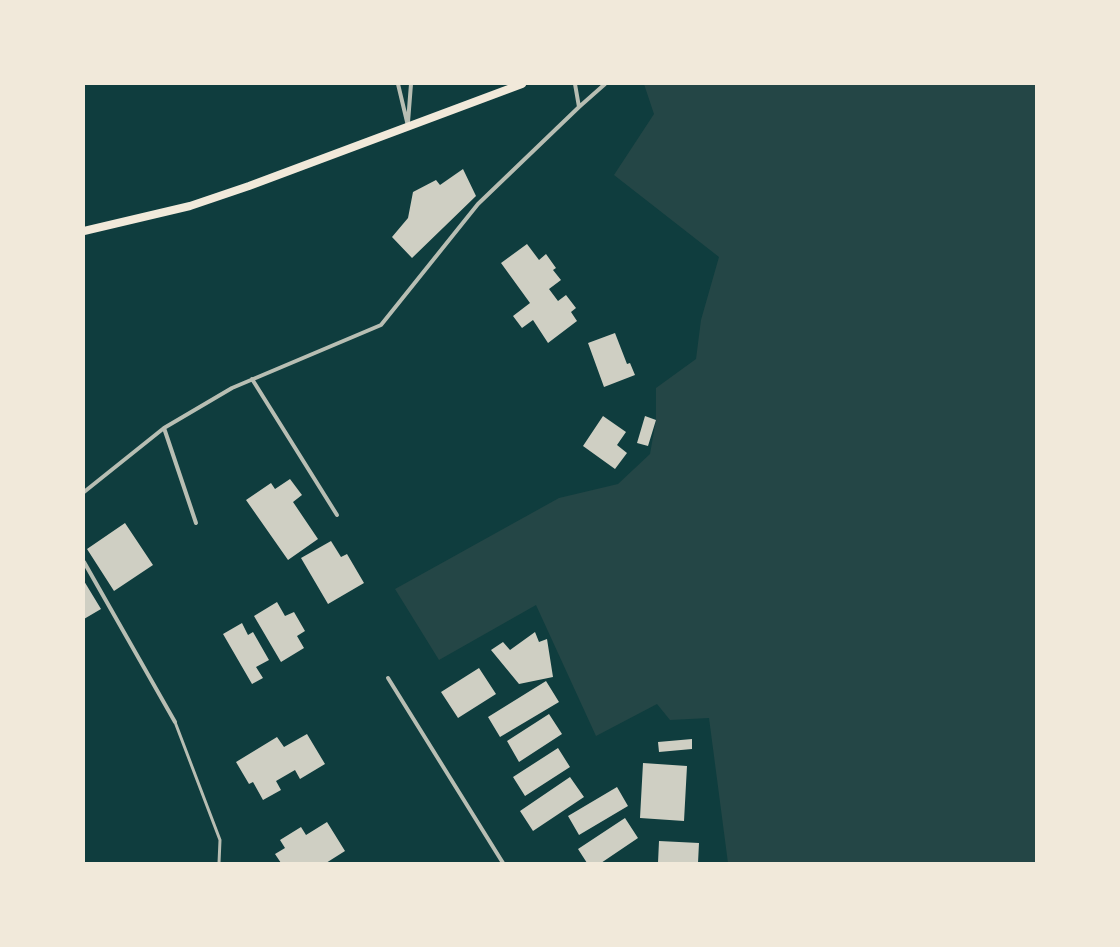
<!DOCTYPE html>
<html>
<head>
<meta charset="utf-8">
<style>
  body { margin:0 }
  #map { position:relative; width:1120px; height:947px; overflow:hidden; background:#0f3d3e; font-family:Lora,serif }
  canvas { display:block }
  .frame { position:absolute; inset:0; border:85px solid #f1e9da; pointer-events:none }
</style>
</head>
<body>
<div id="map">
<canvas width="1120" height="947"></canvas>
<div class="frame"></div>
</div>
<script>
const g = document.querySelector('canvas').getContext('2d');
g.lineJoin = 'round';
function paint(path, color) {
  g.fillStyle = color;
  g.fill(path, 'evenodd');
}
function trace(path, color, width, dash) {
  g.strokeStyle = color;
  g.lineWidth = width;
  g.lineCap = dash ? 'butt' : 'round';
  g.setLineDash(dash || []);
  g.stroke(path);
}
const green = new Path2D(`
  M644,84h392v779h-308l-19,-145 -39,2 -13,-16 -61,32 -60,-131 -97,55 -44,-71 164,-91 59,-14 32,-30 6,-34v-32l40,-29 5,-39 18,-63 -105,-82 40,-61z`);
const building = new Path2D(`
  M463,169l13,27 -64,62 -20,-21 16,-19 5,-26 23,-12 4,5z
  M527,244l12,16 7,-6 10,14 -3,2 8,10 -12,9 9,12 8,-6 10,13 -5,4 6,9 -29,22 -15,-23 -11,8 -9,-12 17,-13 -29,-40z
  M615,333l12,31 3,-1 5,12 -31,12 -16,-44z
  M603,416l23,16 -9,13 10,8 -12,16 -32,-23z
  M645,416l11,4 -8,26 -11,-3z
  M290,479l12,16 -9,7 25,37 -30,21 -42,-60 25,-17 4,6z
  M125,523l28,42 -39,26 -27,-42z
  M331,541l10,16 6,-3 17,29 -36,21 -27,-46z
  M84,581l17,28 -17,10z
  M277,602l8,14 9,-4 11,19 -8,5 7,12 -23,14 -27,-46z
  M242,623l6,12 5,-3 16,28 -13,7 7,11 -11,6 -29,-50z
  M535,632l4,10 8,-3 6,38 -34,7 -28,-34 12,-8 7,8z
  M479,668l17,26 -38,24 -17,-26z
  M546,681l13,21 -59,35 -12,-20z
  M549,714l13,20 -43,28 -12,-21z
  M307,734l18,30 -25,15 -5,-9 -19,11 5,9 -18,10 -10,-18 -4,2 -13,-22 41,-25 7,10z
  M692,739v10l-33,3 -1,-10z
  M558,748l12,19 -45,29 -12,-19z
  M643,763l44,3 -3,55 -44,-3z
  M570,777l14,20 -51,34 -13,-20z
  M617,787l11,19 -49,29 -11,-19z
  M625,818l13,20 -37,25h-14l-9,-14z
  M327,822l18,29 -19,12h-45l-6,-9 10,-6 -5,-8 21,-13 5,8z
  M659,841l40,2 -1,20h-40z`);
const service = new Path2D(`
  M175,722l45,118 -1,23`);
const minor = new Path2D(`
  M398,84l10,42
  M579,107l26,-23
  M408,122l3,-38
  M252,379l85,136
  M164,428l32,95
  M84,492l80,-64 68,-40 149,-63 97,-121 101,-97 -4,-23
  M84,562l91,160
  M388,678l115,185`);
const secondary = new Path2D(`
  M84,231l106,-25 59,-20 273,-102`);
paint(green, '#244646');
paint(building, '#cfcfc3');
trace(service, '#b8beb3', 3);
trace(minor, '#b8beb3', 4);
trace(secondary, '#f1e9da', 8);
</script>
</body>
</html>
